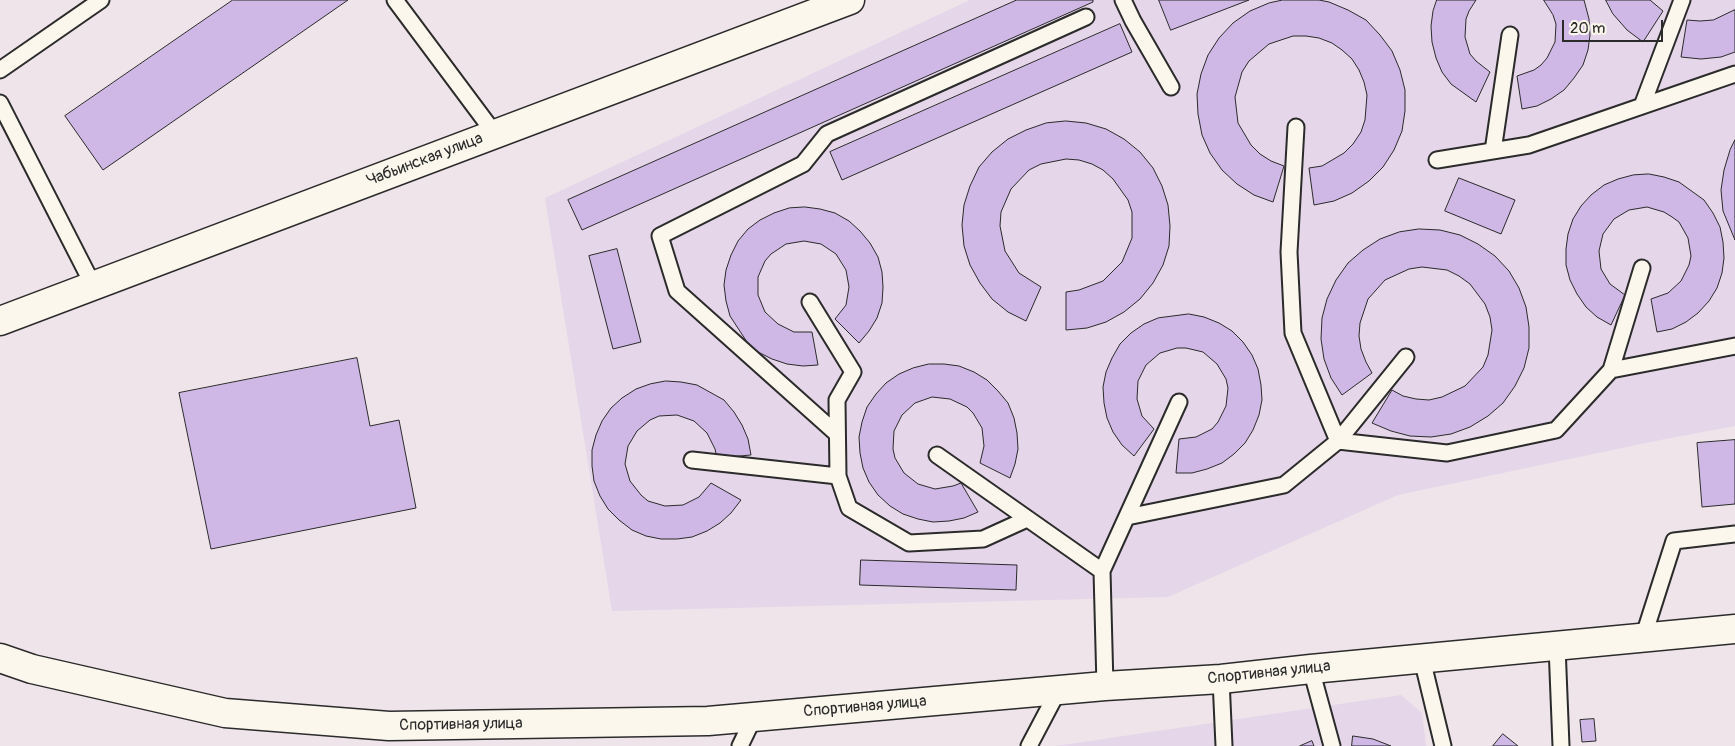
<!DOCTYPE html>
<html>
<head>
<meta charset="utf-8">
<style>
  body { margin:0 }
  #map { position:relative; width:1735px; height:746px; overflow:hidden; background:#eee4ea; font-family:Pangolin,sans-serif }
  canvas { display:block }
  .scale { position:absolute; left:1562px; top:20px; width:101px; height:22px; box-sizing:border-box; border:2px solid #2b2b2b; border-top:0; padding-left:6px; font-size:15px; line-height:18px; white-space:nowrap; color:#2b2b2b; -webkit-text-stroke:4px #fbf7ec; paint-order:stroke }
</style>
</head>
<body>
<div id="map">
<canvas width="1735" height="746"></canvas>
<div class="scale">20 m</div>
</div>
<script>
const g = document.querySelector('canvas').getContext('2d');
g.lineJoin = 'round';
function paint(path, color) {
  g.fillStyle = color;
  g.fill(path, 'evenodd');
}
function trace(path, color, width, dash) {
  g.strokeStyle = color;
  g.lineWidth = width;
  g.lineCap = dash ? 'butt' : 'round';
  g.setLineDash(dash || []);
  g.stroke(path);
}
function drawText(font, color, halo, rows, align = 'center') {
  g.font = font + ' Pangolin,sans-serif';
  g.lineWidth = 5;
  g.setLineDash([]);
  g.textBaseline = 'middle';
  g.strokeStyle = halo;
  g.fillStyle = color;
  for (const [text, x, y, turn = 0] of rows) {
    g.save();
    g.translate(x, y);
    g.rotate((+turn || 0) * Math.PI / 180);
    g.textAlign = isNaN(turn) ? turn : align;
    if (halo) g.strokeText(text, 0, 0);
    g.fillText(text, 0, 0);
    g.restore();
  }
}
const built = new Path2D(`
  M970,0h765v426l-75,14 -262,55 -230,102 -556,14 -67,-413z
  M1401,695l21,18 4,33h-370z`);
const building = new Path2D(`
  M233,0h115l-245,170 -38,-54z
  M1017,0h76v2l-511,228 -14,-30z
  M1159,0h90l-78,30z
  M1283,0h36l10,2 19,8 18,10 14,15 12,16 8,19 5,20v21l-3,20 -8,19 -11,17 -14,14 -17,12 -18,8 -20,4 -5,-37 13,-2 22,-13 9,-9 8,-12 4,-12 2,-25 -3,-13 -5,-12 -7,-11 -10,-9 -10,-7 -13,-5 -13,-2h-13l-24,8 -20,17 -7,11 -7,25 3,26 13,22 9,9 11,7 13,5 -11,36 -19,-7 -17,-11 -15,-14 -12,-17 -8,-18 -4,-21 -1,-20 4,-20 7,-19 11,-17 14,-15 17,-12 19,-8z
  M1437,0h39l-7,11 -3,8 -1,18 5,17 6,7 14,11 -14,30 -25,-18 -9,-12 -6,-14 -4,-16 -1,-16 2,-15z
  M1544,0h40l5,19 1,16 -2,15 -5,15 -9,13 -10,12 -13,9 -14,7 -15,3 -5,-33 17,-6 7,-5 6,-7 8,-16 1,-18 -3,-9z
  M1606,0h44l13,11 -20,31 -16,-12 -14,-16z
  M1735,10v42l-14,5 -20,2 -20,-2 6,-37 13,1 13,-1z
  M1120,24l12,28 -290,128 -12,-28z
  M1066,121l20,2 20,6 18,10 16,13 13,16 9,18 6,19 2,21 -1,20 -6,19 -10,18 -13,16 -16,13 -18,10 -19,6 -21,2v-38l13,-2 24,-9 19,-19 10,-24v-26l-4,-12 -15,-21 -10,-9 -11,-6 -13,-4 -13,-1 -25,5 -12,6 -18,19 -10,23 -1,14 5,25 14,22 22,14 -15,34 -18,-9 -16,-13 -12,-16 -10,-18 -6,-19 -2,-21 2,-20 6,-19 9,-19 13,-15 16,-13 18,-9 20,-7z
  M1735,140v100l-12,-29 -2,-21 3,-20 6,-20z
  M1649,174l15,3 15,5 25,18 9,13 7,14 3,15 1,16 -2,15 -5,15 -8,13 -11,12 -12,9 -14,7 -15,3 -6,-33 17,-6 13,-12 8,-16 2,-9 -3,-18 -9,-16 -7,-5 -8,-5 -17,-5 -18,3 -15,9 -11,15 -4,17 2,18 9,15 15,11 -14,30 -14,-8 -11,-10 -9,-13 -7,-14 -4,-15v-16l2,-15 5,-15 8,-13 10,-11 13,-10 14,-6 15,-4z
  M1459,178l56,22 -14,34 -56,-23z
  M805,207l15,2 15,4 14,8 11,10 10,12 8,14 4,15 1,15 -1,16 -5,15 -8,13 -10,12 -24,-24 11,-14 3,-18 -3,-17 -10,-16 -15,-10 -17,-3 -18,3 -15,10 -6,7 -7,16v18l7,17 13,12 16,8h18l6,33 -15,1 -16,-2 -15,-5 -14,-7 -11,-10 -17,-26 -4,-15 -2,-16 2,-15 5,-15 7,-14 10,-12 12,-9 14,-7 15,-5z
  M1419,229l21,1 20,5 18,9 17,12 14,15 10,17 7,19 3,20v21l-5,20 -9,18 -12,17 -15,13 -18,11 -19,7 -20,3 -21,-1 -19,-5 -19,-8 20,-33 11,6 13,3 13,1 13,-3 23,-11 18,-19 5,-12 4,-25 -2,-13 -5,-13 -15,-20 -11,-8 -12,-6 -25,-3 -13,2 -24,11 -17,19 -8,24 -1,13 2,13 5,13 6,11 -30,22 -11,-17 -7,-19 -3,-20 1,-21 5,-19 9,-19 12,-17 15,-13 17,-11 19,-7z
  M617,249l24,93 -28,7 -24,-93z
  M1189,314l15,3 15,6 13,8 11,11 9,13 6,14 3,16 1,15 -3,15 -6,15 -8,13 -11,11 -12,9 -15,6 -15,4h-16l3,-34 17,-2 16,-8 6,-7 8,-16 2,-18 -2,-9 -9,-15 -14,-12 -17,-4h-9l-17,5 -14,12 -8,16 -1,18 5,17 12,13 -20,27 -12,-11 -9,-13 -6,-14 -3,-15 -1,-16 3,-15 6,-14 8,-14 11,-11 13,-9 14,-6z
  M357,358l13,68 29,-6 17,88 -205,41 -32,-156z
  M929,364h15l15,2 15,6 13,8 11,11 10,12 6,15 3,15 1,16 -3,15 -5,14 -30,-15 4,-17 -2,-18 -9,-15 -6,-6 -17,-8 -18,-2 -17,6 -13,12 -8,16 -1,18 2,9 9,15 14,11 17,5 18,-3 8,-3 17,29 -14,6 -15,3 -16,1 -15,-3 -15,-5 -13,-8 -12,-11 -9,-13 -6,-14 -3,-15 -1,-16 3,-15 5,-15 9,-13 10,-11 13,-9 14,-6z
  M666,381l15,1 16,3 27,15 10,12 8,13 6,14 3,16 -34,3 -2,-9 -8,-16 -13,-12 -17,-6 -18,1 -9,4 -13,11 -9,15 -3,18 5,17 11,14 7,6 17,5 18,-1 16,-8 12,-14 30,17 -10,13 -11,10 -13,8 -15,6 -15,2h-16l-15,-3 -14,-6 -13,-10 -11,-11 -8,-13 -6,-15 -2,-15v-16l4,-15 6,-14 9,-13 11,-10 14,-9 14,-5z
  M1735,440v64l-33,3 -5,-64z
  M861,560l156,5 -1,25 -156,-5z
  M1594,719l2,22 -14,1 -2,-22z
  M1503,734l15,12h-25z
  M1353,736l20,3 18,7h-39z
  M1312,741l2,5h-14z`);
const service = new Path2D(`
  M395,0l100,134
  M1123,0l10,21 38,66
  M0,70l101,-70
  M0,103l93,182
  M1642,106l40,-106
  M1296,127l-7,125 4,81 45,108 109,12 109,-23 55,-60 31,-102
  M1493,151l17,-116
  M1437,160l92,-15 206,-71
  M810,302l43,70 -16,28 1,76
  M1611,370l124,-24
  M837,434l-160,-143 -17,-55 143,-72 24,-30 259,-117
  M937,455l165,116
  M692,460l146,16 11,32 60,35 74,-4 44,-20
  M1127,517l157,-32 54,-44 68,-84
  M1643,638l31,-97 61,-7
  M1557,646l4,100
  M1422,659l21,87
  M1311,669l21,77
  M1221,679l3,67
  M1105,686l-3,-115 77,-169
  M740,746l14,-29
  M1029,746l29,-55`);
const minor = new Path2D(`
  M0,321l850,-321`);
const tertiary = new Path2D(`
  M0,658l32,11 193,44 164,13 319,-5 397,-35 116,-7 90,-10 424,-40`);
const streetNames = [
  ["Чабьинская улица",425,160,-21],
  ["Спортивная улица",1269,673,-6],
  ["Спортивная улица",865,707,-5],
  ["Спортивная улица",461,725,-1]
];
paint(built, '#e5d6e9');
paint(building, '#cfb7e6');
trace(building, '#2b2b2b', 1);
trace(service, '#2b2b2b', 19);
trace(minor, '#2b2b2b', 31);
trace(tertiary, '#2b2b2b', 31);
trace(service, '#fbf7ec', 15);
trace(minor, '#fbf7ec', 28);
trace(tertiary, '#fbf7ec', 28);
drawText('16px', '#2b2b2b', '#fbf7ec', streetNames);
</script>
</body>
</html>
